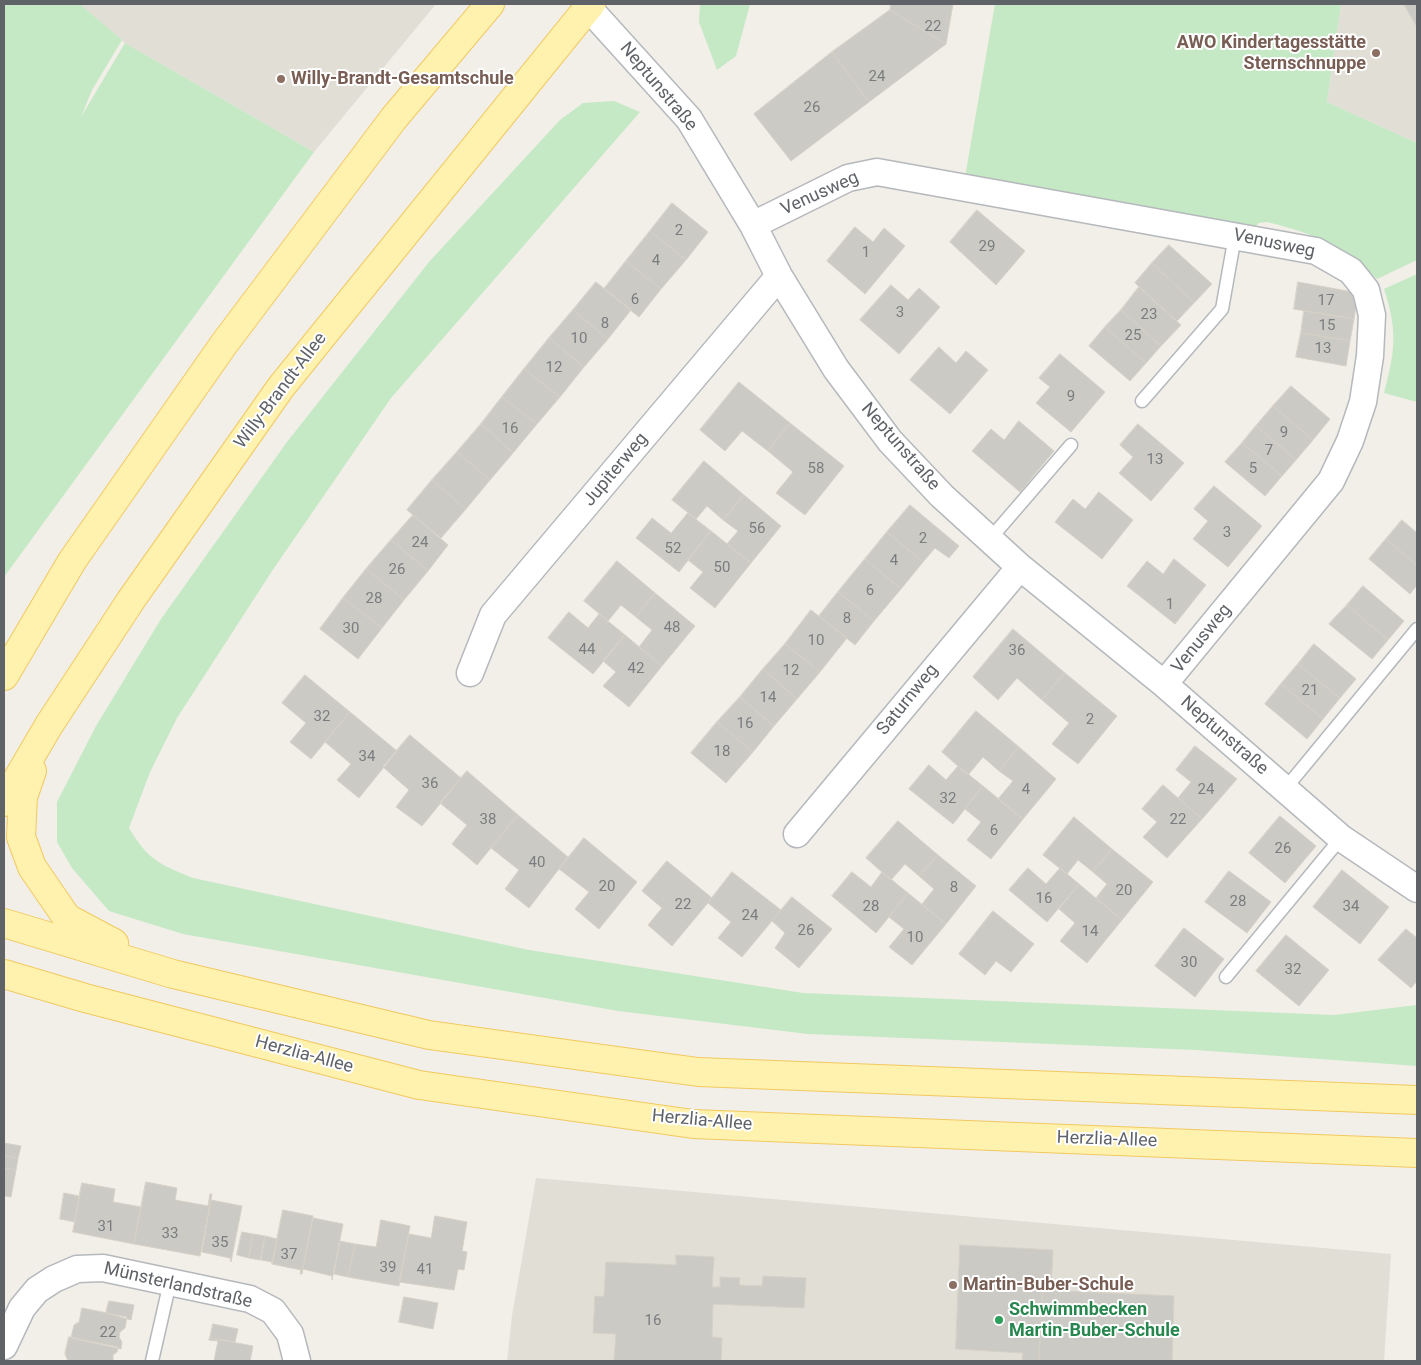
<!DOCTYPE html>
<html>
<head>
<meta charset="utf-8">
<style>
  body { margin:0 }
  #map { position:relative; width:1421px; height:1365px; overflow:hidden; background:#f1efe8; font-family:Roboto,sans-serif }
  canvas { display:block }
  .frame { position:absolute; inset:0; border:5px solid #5f6368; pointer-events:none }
</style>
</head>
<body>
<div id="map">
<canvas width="1421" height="1365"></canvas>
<div class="frame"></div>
</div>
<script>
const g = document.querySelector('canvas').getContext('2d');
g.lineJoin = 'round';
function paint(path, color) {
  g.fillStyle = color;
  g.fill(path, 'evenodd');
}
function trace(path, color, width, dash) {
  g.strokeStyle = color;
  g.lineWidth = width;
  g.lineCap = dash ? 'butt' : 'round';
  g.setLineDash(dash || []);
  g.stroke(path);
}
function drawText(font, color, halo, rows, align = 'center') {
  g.font = font + ' Roboto,sans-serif';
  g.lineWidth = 4;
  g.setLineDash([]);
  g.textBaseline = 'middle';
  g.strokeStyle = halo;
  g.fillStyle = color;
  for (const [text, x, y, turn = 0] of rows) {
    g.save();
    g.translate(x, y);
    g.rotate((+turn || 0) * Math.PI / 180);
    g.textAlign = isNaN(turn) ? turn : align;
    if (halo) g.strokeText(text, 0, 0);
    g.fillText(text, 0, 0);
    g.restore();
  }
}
const education = new Path2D(`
  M80,4h356l-122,148 -189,-109z
  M1341,4h76v139l-90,-41z
  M536,1178l855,76 -7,107h-877l5,-45z`);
const green = new Path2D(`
  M4,4h76l42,36 -30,50 -11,27 44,-74 189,109 -310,425z
  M700,4h50l-14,52 -19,14 -18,-48z
  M995,4h346l-14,98 90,41v117l-40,19c-33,-34 -65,-46 -110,-57l-8,1 -7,6 -287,-52z
  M614,101l26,11 -249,286 -119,173 -95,147 -27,54 -21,56c19,32 30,36 64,50l336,72 274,43 531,22 83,-10v61l-221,-16 -388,-16 -190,-23 -254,-45 -181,-32 -74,-23 -37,-43 -15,-26v-40l39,-76 65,-107 126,-177 142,-180 131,-142 23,-17z
  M1417,274v128l-33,-9c11,-41 14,-62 0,-104z`);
const building = new Path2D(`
  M891,4h62l-7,40 -56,-34z
  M1404,4h13v20l-1,1z
  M890,10l56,34 -77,58 -37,-50z
  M832,52l37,50 -78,59 -37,-47z
  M672,203l36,29 -22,28 -36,-29z
  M977,210l48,41 -29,34 -46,-43z
  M855,227l18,15 11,-14 21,18 -40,48 -38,-33z
  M650,231l36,29 -25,29 -35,-28z
  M1169,245l43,39 -18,19 -42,-40z
  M626,261l35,28 -22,28 -35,-28z
  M1152,263l42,40 -17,18 -42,-38z
  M596,282l35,28 -23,29 -35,-29z
  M1298,282l60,11 -4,26 -60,-10z
  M891,285l17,15 11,-12 21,19 -41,47 -39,-34z
  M1139,287l42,38 -20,21 -40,-36z
  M573,310l35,29 -24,28 -35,-29z
  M1121,310l40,36 -15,17 -41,-36z
  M1304,311l50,8 -4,22 -49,-8z
  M1105,327l41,36 -16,18 -41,-35z
  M1301,333l49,8 -4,25 -50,-9z
  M549,338l35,29 -24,30 -36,-28z
  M939,347l17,16 10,-12 22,19 -38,44 -40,-34z
  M1060,354l45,38 -34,40 -35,-29 14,-16 -11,-9z
  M524,369l36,28 -23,27 -35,-27z
  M739,382l51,41 -22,28 -26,-20 -17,20 -25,-21z
  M1291,386l39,33 -17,21 -40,-34z
  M502,397l35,27 -24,29 -32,-29z
  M1273,406l40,34 -17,20 -40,-34z
  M1019,421l35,30 -34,41 -48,-41 19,-22 13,11z
  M790,423l54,43 -39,49 -29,-22 17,-21 -25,-21z
  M481,424l32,29 -23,27 -33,-28z
  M1138,424l46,39 -33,38 -32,-28 14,-16 -13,-12z
  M1256,426l40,34 -14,16 -40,-33z
  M1242,443l40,33 -17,20 -40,-34z
  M457,452l33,28 -24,29 -34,-29z
  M704,461l40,34 -21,25 -16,-14 -11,13 -24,-19z
  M432,480l34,29 -25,29 -34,-28z
  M1214,486l48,40 -34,41 -35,-28 15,-18 -14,-12z
  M1099,492l34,28 -31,39 -47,-37 18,-23 12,10z
  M744,495l37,31 -30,37 -24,-19 11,-13 -15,-11z
  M910,505l49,41 -10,12 -14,-10 -12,14 -36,-30z
  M688,513l23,18 -32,41 -43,-34 16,-20 19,15z
  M413,515l35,30 -20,26 -37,-31z
  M1402,520l15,13v32l-31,-26z
  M711,531l40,32 -36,45 -25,-20 13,-16 -15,-12z
  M887,532l36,30 -22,27 -36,-30z
  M1386,539l31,26v20l-7,9 -41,-35z
  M391,540l37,31 -24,29 -38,-31z
  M865,559l36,30 -27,32 -36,-29z
  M1174,559l32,26 -31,39 -48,-38 20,-25 16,13z
  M617,561l38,32 -19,24 -15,-12 -13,16 -24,-20z
  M366,569l38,31 -22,28 -39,-30z
  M1363,586l41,35 -16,19 -41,-35z
  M838,592l36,29 -19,24 -36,-29z
  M655,593l40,33 -33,40 -23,-19 13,-17 -16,-13z
  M343,598l39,30 -24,31 -38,-30z
  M1347,605l41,35 -16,19 -43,-35z
  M811,610l36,28 -27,34 -35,-28z
  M569,612l19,16 11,-14 26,21 -32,39 -45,-36z
  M1013,629l52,44 -23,27 -25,-22 -19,22 -25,-23z
  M625,635l37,31 -33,41 -26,-21 13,-14 -13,-11z
  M785,644l35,28 -23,27 -34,-30z
  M1314,644l42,35 -16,19 -42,-34z
  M1298,664l42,34 -17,21 -42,-35z
  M763,669l34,30 -23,27 -34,-29z
  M1065,673l52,43 -39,48 -26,-20 17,-21 -27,-23z
  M305,675l45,37 -39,47 -21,-17 16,-19 -24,-20z
  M1281,684l42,35 -16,20 -42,-35z
  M740,697l34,29 -21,26 -36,-30z
  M976,711l43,36 -20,24 -16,-14 -15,18 -26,-23z
  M350,712l47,39 -38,47 -22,-18 14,-16 -26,-22z
  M717,722l36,30 -27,31 -35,-30z
  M410,735l51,43 -39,48 -26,-19 13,-17 -26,-23z
  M1195,746l42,33 -35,40 -24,-21 13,-16 -15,-12z
  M1019,747l37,32 -33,40 -25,-20 15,-18 -14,-10z
  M929,765l17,15 12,-14 25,20 -30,38 -44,-35z
  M467,771l51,44 -41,50 -25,-21 15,-19 -27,-22z
  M1163,785l39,34 -35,39 -24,-21 14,-15 -15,-13z
  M983,786l40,33 -32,40 -24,-19 14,-18 -16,-13z
  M518,815l50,42 -39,51 -24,-19 14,-19 -28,-22z
  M1280,816l36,30 -31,37 -36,-30z
  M1074,817l38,32 -19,23 -15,-12 -11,14 -24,-19z
  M898,821l40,34 -19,21 -14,-12 -14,16 -25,-22z
  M584,838l53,44 -38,47 -24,-20 14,-17 -30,-23z
  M1112,849l41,33 -31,38 -26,-22 11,-14 -14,-12z
  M938,855l38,31 -30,38 -24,-20 12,-15 -15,-13z
  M667,861l45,37 -40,48 -24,-21 14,-17 -20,-17z
  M1028,868l18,16 14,-16 19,16 -32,38 -38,-32z
  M1342,870l47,37 -29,37 -47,-37z
  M1229,871l42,31 -24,31 -42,-31z
  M732,872l49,38 -39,47 -24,-19 13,-16 -23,-19z
  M852,872l19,15 11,-15 26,21 -32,40 -44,-37z
  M1079,884l43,36 -35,43 -27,-22 15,-18 -16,-14z
  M908,893l38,31 -34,41 -23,-18 15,-18 -15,-12z
  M792,897l40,32 -33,39 -24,-20 10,-15 -13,-12z
  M993,911l41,33 -23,28 -15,-11 -11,14 -26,-21z
  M1184,928l40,31 -29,38 -40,-31z
  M1406,929l11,9v43l-6,7 -33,-28z
  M1286,935l43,35 -30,36 -43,-35z
  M4,1143l17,3 -3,12 -14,-3z
  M4,1155l14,3 -2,12 -12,-2z
  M4,1168l12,2 -5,27 -7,-1z
  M146,1182l31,6 -2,12 33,6 2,-12h2l-12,62 -66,-12z
  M82,1183l33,6 -2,13 28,5 -7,37 -61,-12z
  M64,1193l15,3 -4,26 -15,-3z
  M211,1200l31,6 -11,56 -1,-4 -28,-6z
  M283,1210l30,6 -11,58h-2l1,-4 -29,-6z
  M435,1216l32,6 -5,29 5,1 -3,18 -6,-1 -4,21 -55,-8 10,-48 22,4z
  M313,1218l30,6 -11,56v-4l-29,-7z
  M381,1220l29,6 -11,60 -51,-9 7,-33 21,3z
  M242,1232l11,2 -4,24 -12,-3z
  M253,1234l12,2 -5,24 -11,-2z
  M265,1236l12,3 -4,23 -12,-2z
  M340,1241l15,3 -7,33 -14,-3z
  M960,1245l93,5 -2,41 -8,-1 -4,71h-17l1,-8 -67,-4z
  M676,1255l38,2 -2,30h8v-10l20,1 -1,7 23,1 1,-10 43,2 -2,30 -91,-4 -1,33 10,1 -1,23h-107l2,-27 -23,-1 2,-37 9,1 2,-35 70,3z
  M1043,1290l131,6 -2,65h-133z
  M404,1297l34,6 -5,26 -34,-7z
  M109,1301l25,4 -3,15 -25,-7z
  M82,1308l45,9 -2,11 -5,4 -1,5 3,5 -1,7 -50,-11 3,-13 5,-3z
  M213,1324l25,5 -3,13 -25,-4z
  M69,1337l49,10 -1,5 -4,3v6h-45l-3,-7z
  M210,1338l43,8 -3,15h-36l4,-20 -9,-1z`);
const lane = new Path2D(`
  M1142,401l80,-92 13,-73
  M990,539l81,-94
  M1285,789l132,-160
  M1226,977l115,-139
  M152,1361l18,-79`);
const street = new Path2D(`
  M585,4l104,115 64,106 26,51 57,93 54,72 52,55 78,71 144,117 177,154 76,51
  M753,225l95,-47 29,-6 439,79 35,20 15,19 6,25 -2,41 -7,46 -13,39 -19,40 -167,203
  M470,673l23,-58 286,-339
  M797,834l223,-267
  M4,1346l18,-38 15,-18 17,-11 23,-10 26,-1 147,31 23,12 17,23 7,27`);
const primary = new Path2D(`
  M4,676l68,-115 152,-217 170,-226 96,-114
  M32,771l-9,26 -2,40 11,30 35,51 47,25
  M4,802l45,-77 82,-125 150,-213 310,-383
  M4,923l169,51 256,61 269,37 719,28
  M4,974l81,24 334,87 274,39 724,29`);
const markers = [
  [1376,53,5,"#8d6e63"],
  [281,79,5,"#8d6e63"],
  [953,1285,5,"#8d6e63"],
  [999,1320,5,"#2e9e5b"]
];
const numberNames = [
  ["22",933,27],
  ["24",877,77],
  ["26",812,108],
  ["2",679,231],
  ["29",987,247],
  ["1",866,253],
  ["4",656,261],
  ["6",635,300],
  ["17",1326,301],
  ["3",900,313],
  ["23",1149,315],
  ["8",605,324],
  ["15",1327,326],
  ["25",1133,336],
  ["10",579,339],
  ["13",1323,349],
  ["12",554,368],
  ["9",1071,397],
  ["16",510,429],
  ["9",1284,433],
  ["7",1269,451],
  ["13",1155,460],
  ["58",816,469],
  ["5",1253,469],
  ["56",757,529],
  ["3",1227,533],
  ["2",923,539],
  ["24",420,543],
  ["52",673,549],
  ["4",894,561],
  ["50",722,568],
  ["26",397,570],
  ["6",870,591],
  ["28",374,599],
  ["1",1170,605],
  ["8",847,619],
  ["48",672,628],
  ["30",351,629],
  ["10",816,641],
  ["44",587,650],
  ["36",1017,651],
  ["42",636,669],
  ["12",791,671],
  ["21",1310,691],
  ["14",768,698],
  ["32",322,717],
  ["2",1090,720],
  ["16",745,724],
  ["18",722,752],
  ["34",367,757],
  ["36",430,784],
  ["4",1026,790],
  ["24",1206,790],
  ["32",948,799],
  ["38",488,820],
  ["22",1178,820],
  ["6",994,831],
  ["26",1283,849],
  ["40",537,863],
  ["20",607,887],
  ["8",954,888],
  ["20",1124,891],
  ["16",1044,899],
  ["28",1238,902],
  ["22",683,905],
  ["28",871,907],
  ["34",1351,907],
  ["24",750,916],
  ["26",806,931],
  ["14",1090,932],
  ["10",915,938],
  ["30",1189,963],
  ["32",1293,970],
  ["31",106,1227],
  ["33",170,1234],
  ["35",220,1243],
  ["37",289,1255],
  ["39",388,1268],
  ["41",425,1270],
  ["16",653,1321],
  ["22",108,1333]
];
const educationNames = [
  ["AWO Kindertagesstätte",1366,43,"right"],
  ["Sternschnuppe",1366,64,"right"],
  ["Willy-Brandt-Gesamtschule",291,79],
  ["Martin-Buber-Schule",963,1285]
];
const streetNames = [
  ["Neptunstraße",658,87,50],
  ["Venusweg",820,194,-24],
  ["Venusweg",1274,244,12],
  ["Willy-Brandt-Allee",281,391,-53],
  ["Neptunstraße",900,447,49],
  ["Jupiterweg",616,470,-50],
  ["Venusweg",1202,639,-51],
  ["Saturnweg",908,700,-51],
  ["Neptunstraße",1224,736,41],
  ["Herzlia-Allee",304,1055,15],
  ["Herzlia-Allee",702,1121,5],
  ["Herzlia-Allee",1107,1140,2],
  ["Münsterlandstraße",178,1286,13]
];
const leisureNames = [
  ["Schwimmbecken",1009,1310],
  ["Martin-Buber-Schule",1009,1331]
];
paint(education, '#e1ded6');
paint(green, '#c5e8c5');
paint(building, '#cccac5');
trace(building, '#d6d1c6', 1);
trace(lane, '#b5b8bc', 15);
trace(street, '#b5b8bc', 29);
trace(primary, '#f2c960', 30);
trace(lane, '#fff', 12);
trace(street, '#fff', 26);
trace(primary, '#fff2af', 28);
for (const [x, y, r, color] of markers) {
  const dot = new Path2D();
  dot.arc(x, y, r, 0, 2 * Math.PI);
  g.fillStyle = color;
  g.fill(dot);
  trace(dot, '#fff', 2);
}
drawText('15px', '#7a7d7f', null, numberNames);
drawText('bold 18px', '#785e54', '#fff', educationNames, 'left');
drawText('18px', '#5f6368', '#fff', streetNames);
drawText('bold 18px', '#27864d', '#fff', leisureNames, 'left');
</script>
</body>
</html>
